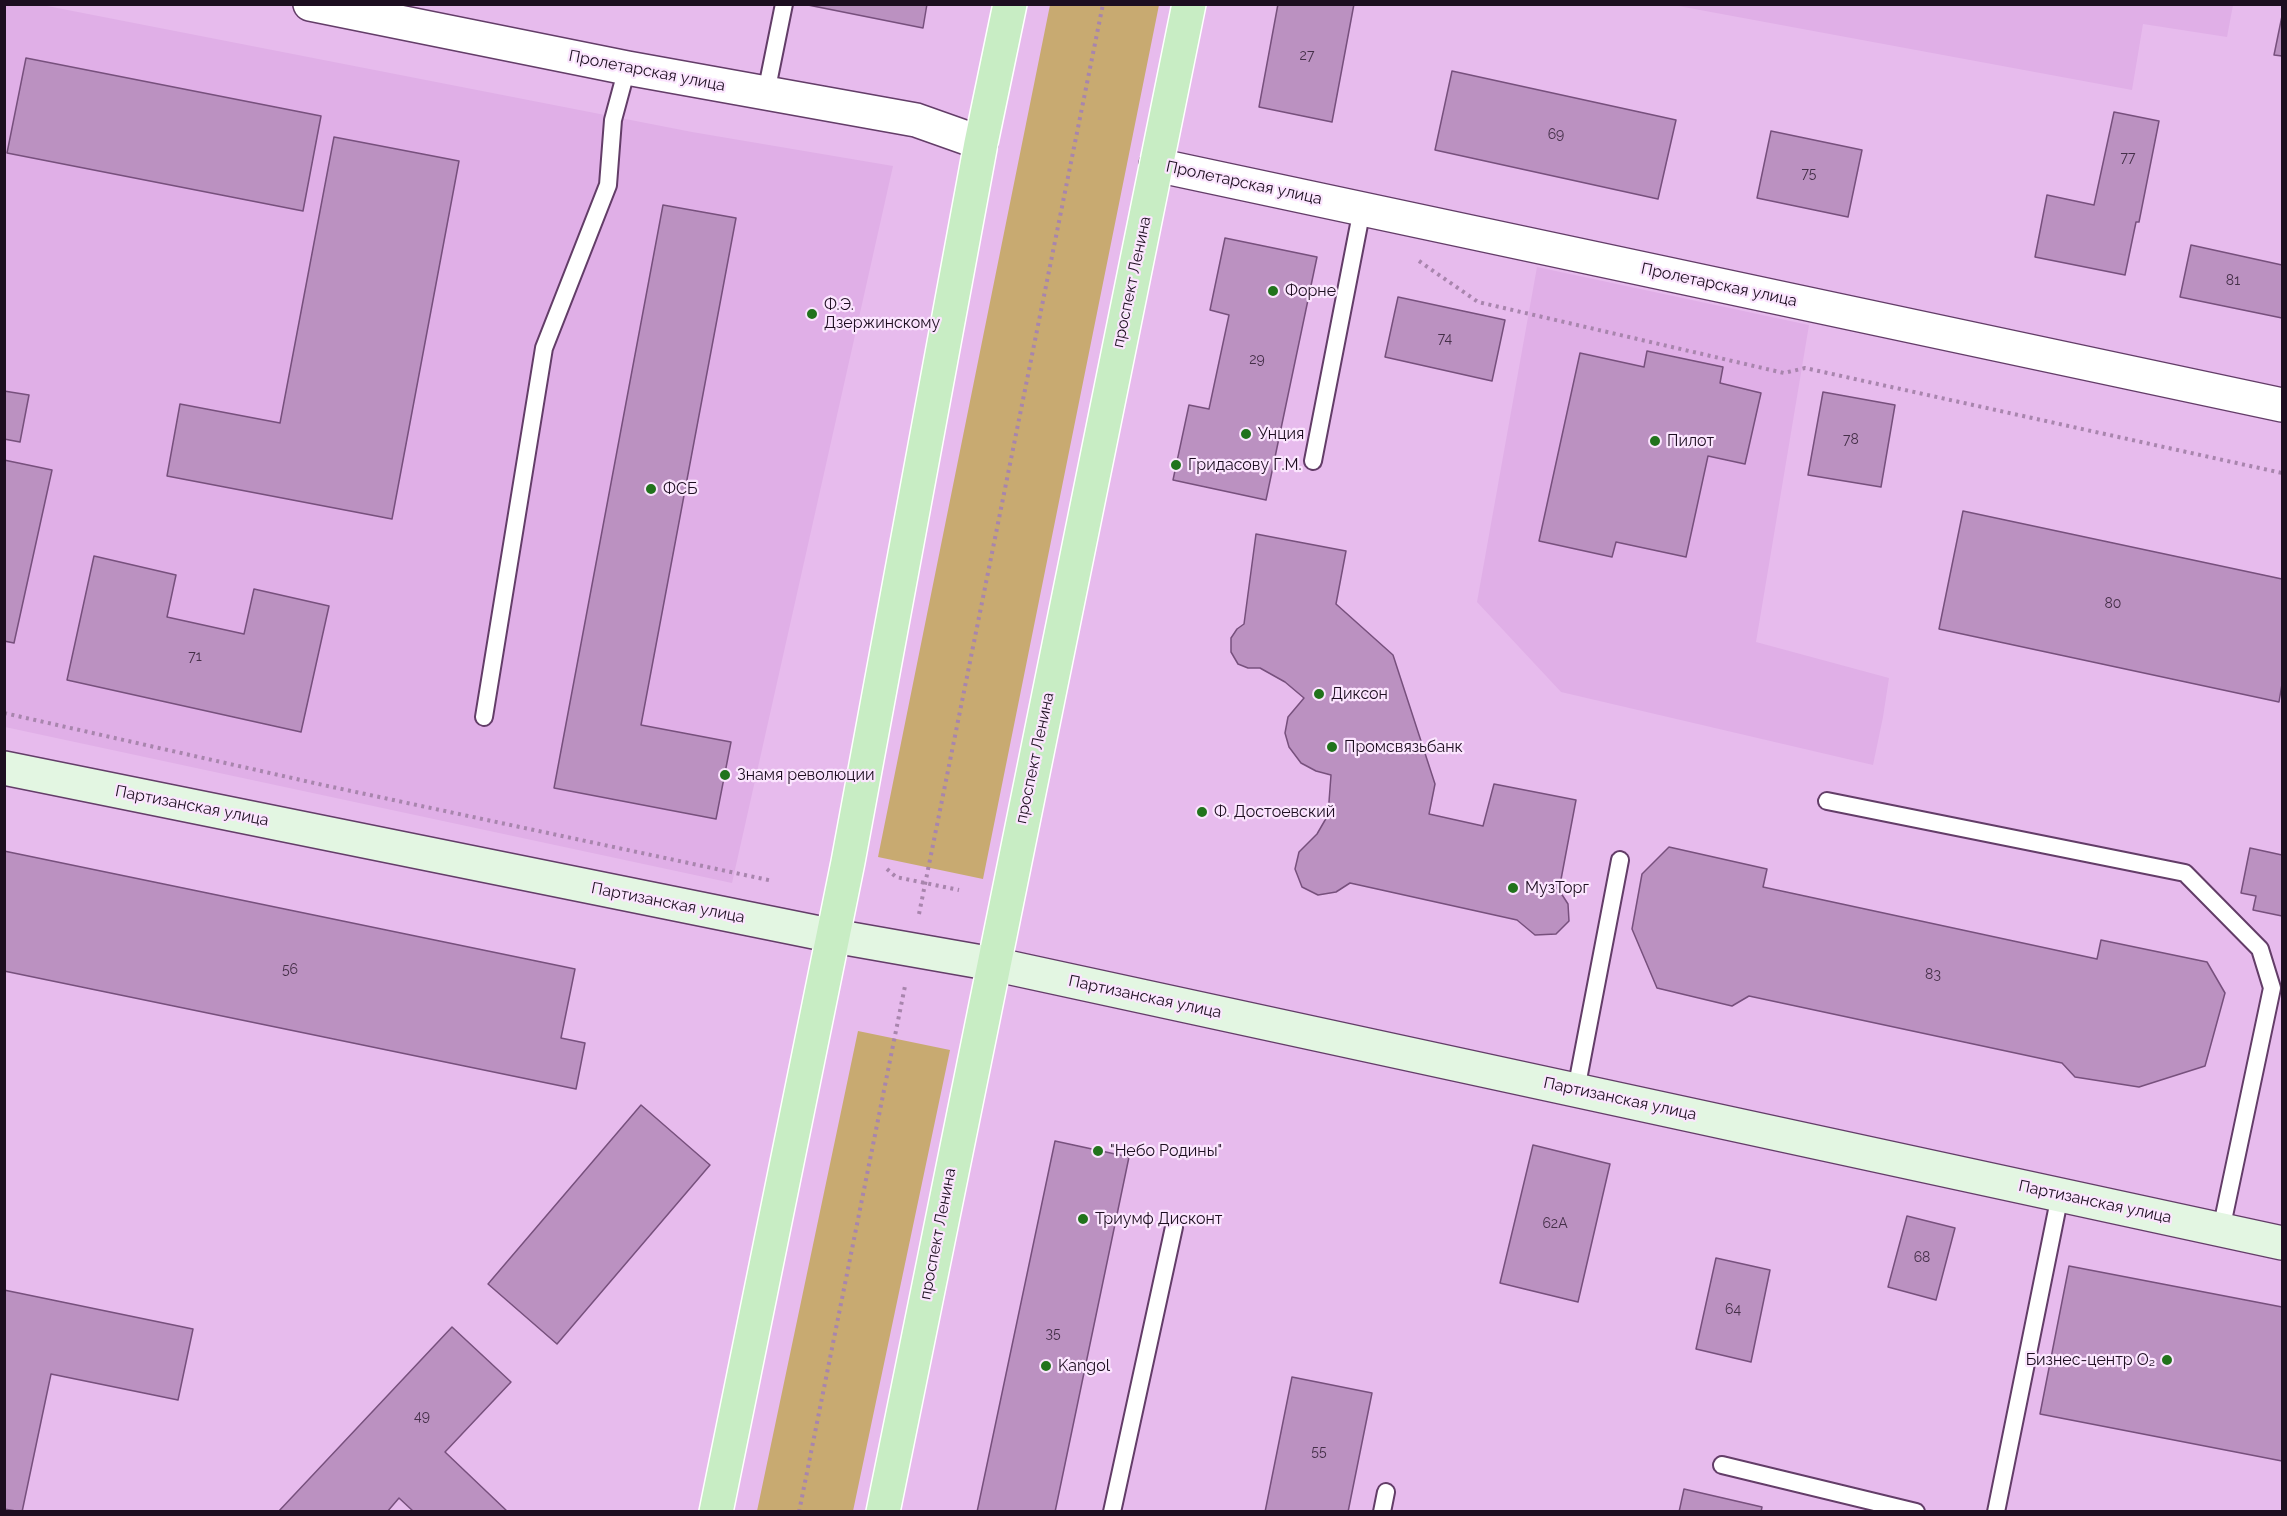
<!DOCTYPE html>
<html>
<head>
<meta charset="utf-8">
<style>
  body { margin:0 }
  #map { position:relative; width:2287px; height:1516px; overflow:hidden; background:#e7bbed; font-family:Raleway,sans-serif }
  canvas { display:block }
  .frame { position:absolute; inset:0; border:6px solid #1d0e20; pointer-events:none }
</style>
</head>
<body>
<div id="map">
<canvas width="2287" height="1516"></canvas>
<div class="frame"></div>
</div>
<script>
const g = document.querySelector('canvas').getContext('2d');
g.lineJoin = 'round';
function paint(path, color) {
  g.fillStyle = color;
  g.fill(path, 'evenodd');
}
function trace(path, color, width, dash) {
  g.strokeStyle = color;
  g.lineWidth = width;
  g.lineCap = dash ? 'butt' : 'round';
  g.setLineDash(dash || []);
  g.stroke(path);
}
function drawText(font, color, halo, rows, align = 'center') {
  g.font = font + ' Raleway,sans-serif';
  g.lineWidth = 4.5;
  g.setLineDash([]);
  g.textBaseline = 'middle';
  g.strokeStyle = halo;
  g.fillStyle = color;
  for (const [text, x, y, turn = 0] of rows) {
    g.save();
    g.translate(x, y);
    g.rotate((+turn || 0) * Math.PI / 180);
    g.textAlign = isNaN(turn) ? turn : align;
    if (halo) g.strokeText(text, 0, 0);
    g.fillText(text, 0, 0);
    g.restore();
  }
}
const built = new Path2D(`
  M5,5h37l650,127 201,34 -161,717 -727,-156z
  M1673,5h560l-6,32 -84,-13 -11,66z
  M1537,267l272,58 -53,317 133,36 -6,39 -10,48 -312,-73 -84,-90z`);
const green = new Path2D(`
  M1050,5h109l-176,874 -105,-22z
  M858,1031l92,19 -97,461h-96z`);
const building = new Path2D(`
  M803,4h124l-4,24z
  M1278,4h76l-22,118 -73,-15z
  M2282,16v40l-8,-1z
  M26,58l295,58 -18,95 -296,-58z
  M1452,71l224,49 -18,79 -223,-49z
  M2114,112l45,9 -20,101h-3l-11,53 -90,-18 12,-62 47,10z
  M1771,131l91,19 -14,67 -91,-19z
  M334,137l125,24 -67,358 -225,-43 13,-72 100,19z
  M663,205l73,13 -95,507 90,17 -15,77 -162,-31z
  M1225,238l92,19 -51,243 -93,-20 16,-75 20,4 20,-94 -19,-5z
  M2191,245l91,20v53l-102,-21z
  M1398,297l107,23 -13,61 -107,-24z
  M1647,351l76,16 -3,16 41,10 -16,71 -37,-8 -22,101 -70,-15 -4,15 -73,-16 41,-188 64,14z
  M4,391l25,4 -9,47 -16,-3z
  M1823,392l72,13 -14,82 -73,-12z
  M4,460l48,10 -38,173 -10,-2z
  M1963,511l319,68v105l-3,18 -340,-73z
  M1256,534l90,17 -10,53 57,51 42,129 -6,30 54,12 11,-42 82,16 -17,90 9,14 1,17 -13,13 -21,1 -18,-15 -167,-37 -14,9 -18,3 -16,-8 -7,-18 4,-17 18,-18 11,-19 3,-40 -15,-4 -15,-8 -12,-16 -4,-14 3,-16 16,-19 -19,-16 -25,-14h-12l-10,-4 -7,-12v-14l6,-9 7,-5z
  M94,556l82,19 -9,42 77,17 10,-45 75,17 -28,126 -234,-52z
  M1669,847l98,22 -4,18 334,72 4,-19 106,22 18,31 -20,73 -66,21 -64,-10 -13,-14 -313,-67 -17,10 -75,-18 -25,-59 10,-55z
  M2250,848l32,7v61l-29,-6 3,-14 -15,-3z
  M4,851l571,118 -14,69 24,5 -9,46 -572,-118z
  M641,1105l69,60 -153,179 -69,-60z
  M1055,1141l74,16 -74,355h-78z
  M1533,1145l77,19 -32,138 -78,-19z
  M1907,1216l48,12 -19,72 -48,-13z
  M1716,1258l54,12 -19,92 -55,-13z
  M2069,1266l213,41v154l-242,-47z
  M4,1290l189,39 -15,71 -127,-26 -29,138 -18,-3z
  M452,1327l59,55 -66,70 63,60h-94l-15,-14 -12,14h-109z
  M1292,1377l80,16 -24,119h-83z
  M1684,1489l78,18 -1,5h-82z`);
const path = new Path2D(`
  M1419,261l59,41 306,71 21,-5 477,105
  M4,713l319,72 450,96
  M887,869l9,8 63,13
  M919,914l184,-910
  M799,1512l106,-526`);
const service = new Path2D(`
  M766,93l18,-89
  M1313,461l49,-252
  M484,717l60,-369 64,-163 5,-65 14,-52
  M1827,801l358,72 75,76 12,39 -51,242
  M1576,1090l44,-230
  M1722,1465l194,47
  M1112,1512l62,-285
  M1382,1512l4,-20
  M1996,1512l64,-317`);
const minor = new Path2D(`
  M310,4l317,64 289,52 65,23
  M1156,165l1126,240`);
const secondary = new Path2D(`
  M4,768l830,168 159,28 1289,279`);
const primary = new Path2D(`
  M716,1512l132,-650 133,-719 29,-139
  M883,1512l306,-1508`);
const markers = [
  [1273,291,6,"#21731c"],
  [812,314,6,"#21731c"],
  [1246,434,6,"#21731c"],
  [1655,441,6,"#21731c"],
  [1176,465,6,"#21731c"],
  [651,489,6,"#21731c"],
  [1319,694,6,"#21731c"],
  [1332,747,6,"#21731c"],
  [725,775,6,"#21731c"],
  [1202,812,6,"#21731c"],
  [1513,888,6,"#21731c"],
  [1098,1151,6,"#21731c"],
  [1083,1219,6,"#21731c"],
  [2167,1360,6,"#21731c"],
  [1046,1366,6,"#21731c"]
];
const numberNames = [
  ["27",1307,56],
  ["69",1556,135],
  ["77",2128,158],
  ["75",1809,174],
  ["81",2233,281],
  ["74",1445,339],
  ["29",1257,360],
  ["78",1851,440],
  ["80",2113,604],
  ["71",195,657],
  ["56",290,970],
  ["83",1933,975],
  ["62А",1555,1224],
  ["68",1922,1258],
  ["64",1733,1310],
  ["35",1053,1334],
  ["49",422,1417],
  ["55",1319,1452]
];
const streetNames = [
  ["Пролетарская улица",647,71,11],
  ["Пролетарская улица",1244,183,12],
  ["проспект Ленина",1132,282,-78],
  ["Пролетарская улица",1719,285,12],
  ["проспект Ленина",1035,758,-78],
  ["Партизанская улица",192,806,11],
  ["Партизанская улица",668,903,11],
  ["Партизанская улица",1145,997,12],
  ["Партизанская улица",1620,1099,12],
  ["Партизанская улица",2095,1202,12],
  ["проспект Ленина",938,1234,-79]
];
const poiNames = [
  ["Форне",1285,291],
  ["Ф.Э.",824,305],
  ["Дзержинскому",824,323],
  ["Унция",1258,434],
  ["Пилот",1667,441],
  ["Гридасову Г.М.",1188,465],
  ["ФСБ",663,489],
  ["Диксон",1331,694],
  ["Промсвязьбанк",1344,747],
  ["Знамя революции",737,775],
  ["Ф. Достоевский",1214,812],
  ["МузТорг",1525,888],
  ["\"Небо Родины\"",1110,1151],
  ["Триумф Дисконт",1095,1219],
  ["Бизнес-центр O₂",2155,1360,"right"],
  ["Kangol",1058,1366]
];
paint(built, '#e0afe7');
paint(green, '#c8aa71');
paint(building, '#bb91c1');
trace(building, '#77507d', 1.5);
trace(service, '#633d68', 20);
trace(minor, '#633d68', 36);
trace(secondary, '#633d68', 36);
trace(primary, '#fff', 36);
trace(path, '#a885ad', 4, [3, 4.5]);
trace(service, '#fff', 16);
trace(minor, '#fff', 33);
trace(secondary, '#e3f6e2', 33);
trace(primary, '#c8edc4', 33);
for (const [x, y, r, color] of markers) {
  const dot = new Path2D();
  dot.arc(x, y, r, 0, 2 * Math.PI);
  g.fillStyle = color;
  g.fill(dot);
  trace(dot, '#fbe5fe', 2);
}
drawText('14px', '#442f48', null, numberNames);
drawText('16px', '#1d0e20', '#fbe5fe', streetNames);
drawText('16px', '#1d0e20', '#fbe5fe', poiNames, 'left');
</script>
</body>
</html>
